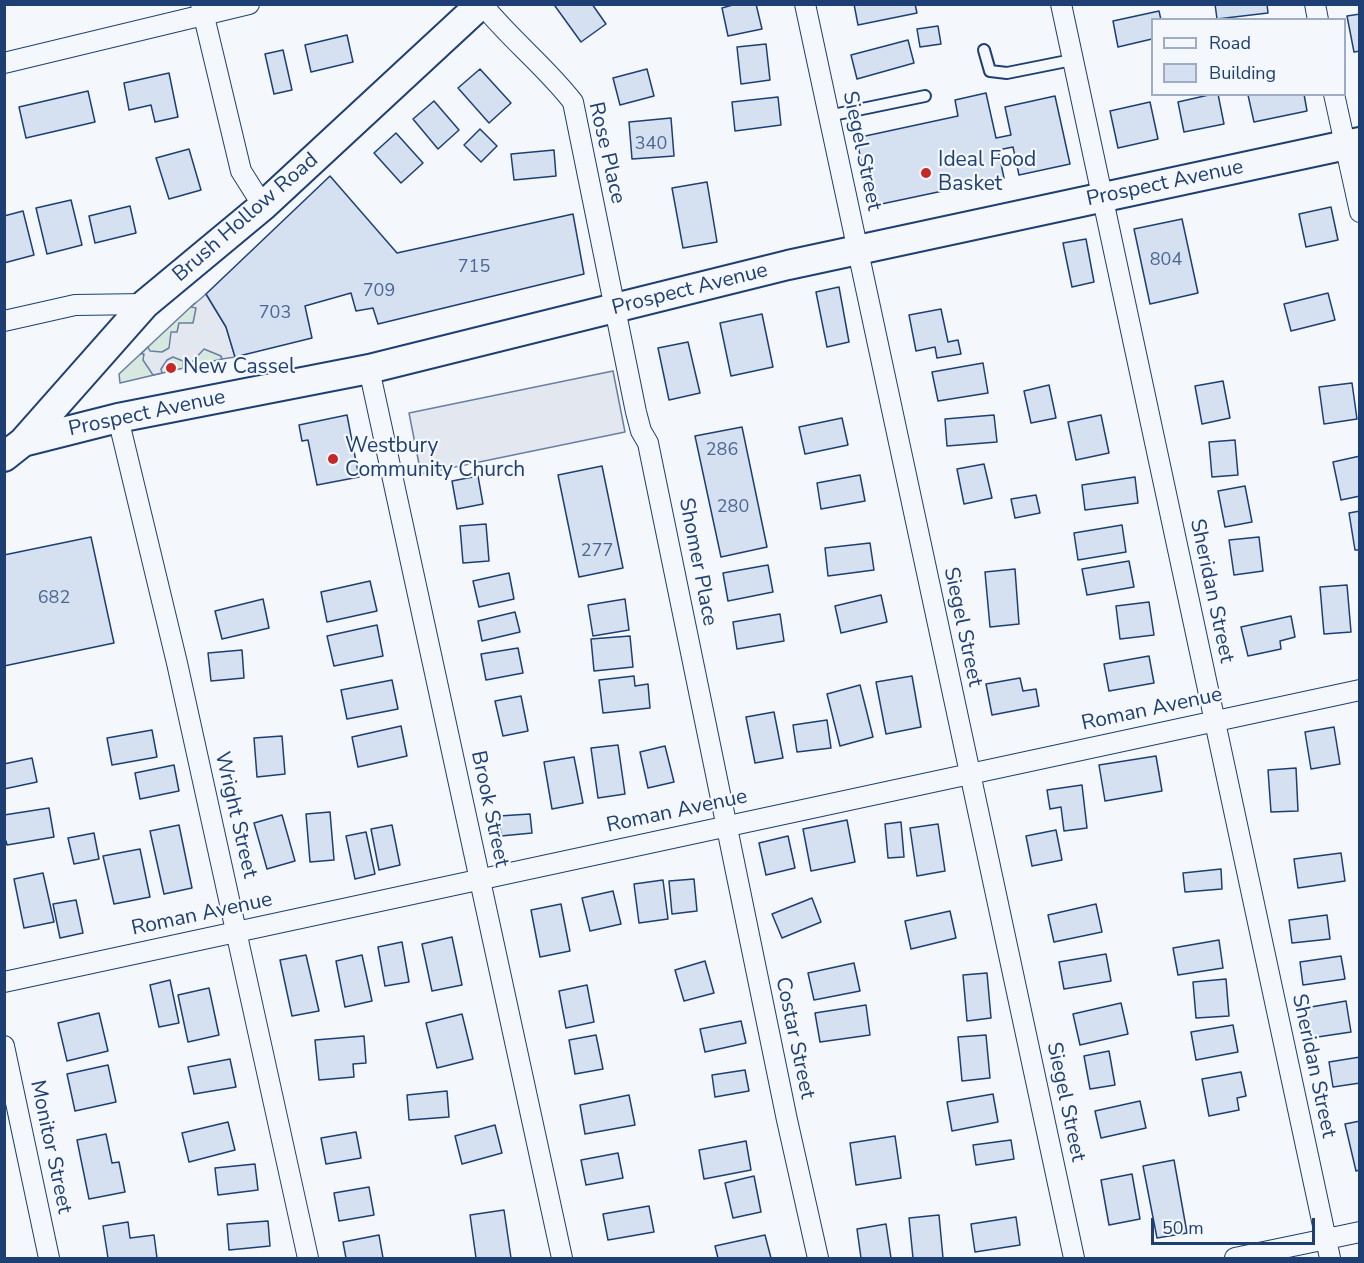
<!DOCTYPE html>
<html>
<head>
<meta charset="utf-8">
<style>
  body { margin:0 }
  #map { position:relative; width:1364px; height:1263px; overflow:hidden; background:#f4f7fb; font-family:"Nunito Sans",sans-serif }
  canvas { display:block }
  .frame { position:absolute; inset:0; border:6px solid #1d3f73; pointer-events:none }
  .legend { position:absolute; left:1151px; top:18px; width:195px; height:78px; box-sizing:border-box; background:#f4f7fb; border:2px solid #9eadc5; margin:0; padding:8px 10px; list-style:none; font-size:18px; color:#1d3f73 }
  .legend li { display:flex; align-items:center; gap:12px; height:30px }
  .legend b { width:30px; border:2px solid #9eadc5 }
  .scale { position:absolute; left:1151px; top:1218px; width:164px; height:27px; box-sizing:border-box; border:3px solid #1d3f73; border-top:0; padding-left:8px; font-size:18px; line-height:21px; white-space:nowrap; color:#1d3f73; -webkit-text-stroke:4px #f4f7fb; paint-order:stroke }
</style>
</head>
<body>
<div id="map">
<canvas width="1364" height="1263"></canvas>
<div class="frame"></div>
<ul class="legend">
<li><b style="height:8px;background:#f4f7fb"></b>Road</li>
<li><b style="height:16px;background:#d5e0f0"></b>Building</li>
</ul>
<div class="scale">50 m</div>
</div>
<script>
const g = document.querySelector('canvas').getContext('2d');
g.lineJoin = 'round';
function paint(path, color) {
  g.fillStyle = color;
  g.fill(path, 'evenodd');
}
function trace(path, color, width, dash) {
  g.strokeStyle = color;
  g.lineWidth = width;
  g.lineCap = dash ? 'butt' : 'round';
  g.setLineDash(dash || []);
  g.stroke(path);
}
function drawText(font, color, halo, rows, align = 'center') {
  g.font = font + ' "Nunito Sans",sans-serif';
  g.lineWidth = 4.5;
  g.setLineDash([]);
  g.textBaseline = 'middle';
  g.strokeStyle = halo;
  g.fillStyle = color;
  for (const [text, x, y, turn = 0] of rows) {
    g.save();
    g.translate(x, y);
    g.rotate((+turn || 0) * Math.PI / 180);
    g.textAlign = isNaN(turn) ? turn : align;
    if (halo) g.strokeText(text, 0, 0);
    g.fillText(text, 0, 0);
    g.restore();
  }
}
const green = new Path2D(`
  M195,303l20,30 7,26 -102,24 -1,-9z`);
const parking = new Path2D(`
  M206,294l20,33 9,30 -13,2 -1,-3 -17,-7 -12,13 1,4 -10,2v-7l-10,-4 -6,3 -6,9 1,4 -9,2 -10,-15 1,-6h-3l7,-7 2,4 12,1 7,-4 2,-16h6l2,-9h14l3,-15 -5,-1z
  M613,371l12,61 -204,42 -12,-61z`);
const building = new Path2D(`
  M556,4h36l14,20 -25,18 -26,-36z
  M736,4h20l6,25 -34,7 -6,-28z
  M854,4h61l2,9 -59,12z
  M1215,4h52l1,9 -51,6z
  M1159,11l2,9h-9v19l-34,8 -5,-26z
  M1360,14v37l-6,1 -7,-36z
  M938,26l3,18 -21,3 -3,-18z
  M347,35l6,27 -42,10 -6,-27z
  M908,40l6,23 -57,16 -6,-24z
  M766,44l4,36 -29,4 -4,-37z
  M283,50l9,40 -18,4 -9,-40z
  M480,69l31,34 -22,20 -31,-35z
  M647,69l7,27 -34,9 -7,-27z
  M169,73l9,44 -23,5 -4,-17 -22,5 -5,-27z
  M88,91l7,31 -69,16 -7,-31z
  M986,93l10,45 15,-3 -6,-28 50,-11 15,68 -51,11 -6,-28 -15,3 6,28 -132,28 -16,-68 102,-22 -3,-16z
  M1213,94h5l6,30 -40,8 -6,-30z
  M1304,94l3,17 -53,11 -6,-27z
  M778,97l3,28 -46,6 -3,-29z
  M434,101l25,29 -21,19 -25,-30z
  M1150,102l8,37 -40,9 -8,-37z
  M671,118l3,38 -42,3 -3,-37z
  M480,129l17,17 -16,16 -17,-17z
  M396,133l27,30 -22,20 -27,-30z
  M189,149l12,41 -32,9 -13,-41z
  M554,150l2,26 -42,4 -3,-26z
  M330,176l67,77 176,-39 11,60 -206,50 -5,-16 -17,3 -5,-18 -46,13 7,32 -77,19 -9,-30 -20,-33z
  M707,182l10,60 -34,6 -11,-60z
  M71,200l11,45 -35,9 -11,-46z
  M130,206l6,27 -41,10 -6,-27z
  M1331,207l7,33 -32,7 -7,-33z
  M23,211l11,44 -30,8v-47z
  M1182,219l16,74 -48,11 -16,-75z
  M1086,239l8,43 -22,5 -9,-44z
  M839,287l10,55 -22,5 -11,-55z
  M1328,293l7,27 -44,11 -7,-27z
  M941,309l7,33 10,-2 3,14 -24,4 -2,-11 -19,4 -7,-36z
  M762,314l11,53 -42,9 -11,-53z
  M688,342l12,51 -31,7 -11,-52z
  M983,363l5,30 -50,8 -6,-29z
  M1223,381l7,37 -28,6 -7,-38z
  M1352,383l5,36 -33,5 -5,-37z
  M1049,385l7,33 -25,5 -7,-32z
  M347,415l12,62 -42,8 -9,-45 -6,1 -3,-16z
  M994,415l3,27 -50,4 -2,-27z
  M1101,415l8,38 -33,7 -8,-38z
  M842,418l6,27 -43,9 -6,-27z
  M742,427l25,120 -46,10 -26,-121z
  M1235,440l3,35 -26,2 -3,-35z
  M1360,456v40l-19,4 -8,-38z
  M984,464l8,34 -28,6 -7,-35z
  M602,466l21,102 -44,9 -21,-102z
  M860,475l5,26 -44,8 -4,-26z
  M478,476l5,28 -26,5 -5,-28z
  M1135,477l3,26 -53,7 -3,-25z
  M1245,486l7,36 -27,5 -7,-36z
  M1036,495l4,18 -25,5 -4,-19z
  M1360,511v39h-5l-6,-37z
  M486,524l3,37 -26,2 -3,-37z
  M1122,525l4,27 -48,8 -4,-27z
  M91,537l23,106 -110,23v-111z
  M1259,537l4,34 -29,4 -5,-35z
  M870,543l4,27 -46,6 -3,-28z
  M1129,561l5,26 -47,8 -5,-26z
  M768,565l5,27 -45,9 -5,-28z
  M1015,569l4,55 -29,3 -5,-55z
  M509,573l5,26 -35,8 -6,-26z
  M370,581l7,30 -50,11 -6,-30z
  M1347,585l4,47 -27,2 -4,-47z
  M881,595l6,27 -46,11 -6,-27z
  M263,599l6,29 -47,11 -7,-28z
  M625,599l4,31 -36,6 -5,-31z
  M1149,602l5,33 -34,4 -4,-33z
  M515,612l5,20 -38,9 -4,-20z
  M780,614l4,27 -47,8 -4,-27z
  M1291,616l4,21 -15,4 1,8 -33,7 -7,-29z
  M377,625l6,31 -49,10 -7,-30z
  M630,636l3,31 -39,4 -3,-32z
  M518,648l5,25 -37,7 -5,-26z
  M242,650l2,28 -33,3 -3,-28z
  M1149,656l5,27 -45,8 -5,-27z
  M634,676l1,10 13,-2 2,24 -47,5 -4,-33z
  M912,676l9,51 -35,7 -10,-52z
  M1020,678l3,13 13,-2 3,17 -47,9 -6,-31z
  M392,680l6,29 -51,10 -6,-29z
  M860,685l13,52 -33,9 -13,-52z
  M521,696l7,35 -25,5 -8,-35z
  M774,712l9,46 -28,5 -9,-46z
  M827,720l4,28 -34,4 -4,-27z
  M401,726l6,30 -49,11 -6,-30z
  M1334,727l6,37 -29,5 -6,-37z
  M152,730l5,27 -45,8 -5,-27z
  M282,736l3,38 -28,3 -3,-39z
  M618,745l7,49 -27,4 -7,-50z
  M665,746l9,36 -26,6 -8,-36z
  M1156,756l6,35 -57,10 -6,-36z
  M574,757l9,46 -31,6 -8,-47z
  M32,758l5,24 -33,7v-25z
  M174,765l5,26 -39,8 -5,-26z
  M1296,768l2,43 -27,1 -3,-42z
  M1082,785l5,43 -23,3 -3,-24 -11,2 -3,-19z
  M49,808l5,29 -47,8 -1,-4h-2v-26z
  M330,812l4,48 -24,2 -4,-48z
  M530,814l2,19 -31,3 -2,-20z
  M282,815l13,46 -28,8 -13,-46z
  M847,820l8,42 -44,9 -8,-42z
  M901,822l3,35 -16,1 -3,-34z
  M938,824l7,47 -28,5 -7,-48z
  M179,825l13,63 -28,6 -14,-63z
  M392,825l8,40 -21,5 -8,-41z
  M1056,830l6,30 -30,6 -6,-30z
  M366,832l9,42 -20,5 -9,-43z
  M94,833l5,26 -25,5 -6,-26z
  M788,836l7,32 -29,7 -7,-32z
  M140,849l10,48 -36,7 -11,-48z
  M1341,853l4,28 -47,7 -4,-29z
  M1221,869l1,20 -37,3 -2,-19z
  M43,873l11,49 -30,6 -10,-49z
  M694,879l3,32 -25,3 -3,-33z
  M663,880l5,39 -29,4 -5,-39z
  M613,891l8,33 -31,7 -8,-33z
  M812,898l9,24 -39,16 -10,-24z
  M76,900l7,33 -23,5 -7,-34z
  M561,904l9,47 -30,6 -9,-47z
  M1096,904l6,28 -48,10 -6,-27z
  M950,911l6,27 -45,11 -6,-28z
  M1327,915l3,24 -38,4 -3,-23z
  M452,937l10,48 -30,6 -10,-47z
  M1219,940l4,28 -45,7 -5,-27z
  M402,942l7,40 -24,4 -7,-39z
  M1106,954l5,27 -47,8 -5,-27z
  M306,955l13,56 -27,5 -12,-56z
  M362,955l10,46 -27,6 -9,-46z
  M1341,956l4,23 -42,6 -3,-23z
  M705,961l9,32 -30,8 -9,-31z
  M854,963l6,28 -46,9 -6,-27z
  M987,973l4,45 -24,3 -4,-46z
  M1226,979l3,37 -33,2 -3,-36z
  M170,980l9,43 -20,4 -9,-42z
  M587,985l7,37 -28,6 -7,-37z
  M209,988l10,47 -31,7 -10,-47z
  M1346,1001l5,31 -40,6 -6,-30z
  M1121,1003l7,31 -48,11 -7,-31z
  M866,1005l4,30 -50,7 -5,-29z
  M99,1013l9,38 -41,10 -9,-38z
  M462,1014l11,45 -36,9 -11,-45z
  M741,1021l5,22 -41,9 -5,-23z
  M1233,1025l5,27 -42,8 -5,-28z
  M596,1035l7,34 -28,5 -6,-34z
  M986,1035l4,43 -28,3 -4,-44z
  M364,1036l2,27 -13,1 1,13 -35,3 -4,-40z
  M1109,1051l6,34 -25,4 -6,-33z
  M1360,1057v26l-27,4 -4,-25z
  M230,1059l6,28 -42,7 -6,-27z
  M108,1065l8,37 -41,9 -8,-37z
  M745,1070l4,21 -34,6 -3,-22z
  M1241,1072l5,24 -9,2 2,12 -30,6 -7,-37z
  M447,1091l2,26 -40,3 -2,-25z
  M993,1094l5,28 -46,9 -5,-29z
  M629,1095l6,30 -50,9 -5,-29z
  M1140,1101l6,27 -45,10 -6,-27z
  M1360,1121v49l-4,1 -11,-47z
  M228,1122l7,28 -46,12 -7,-29z
  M495,1125l7,28 -40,11 -7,-28z
  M356,1132l5,26 -35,6 -5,-26z
  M106,1134l6,29 7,-1 6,30 -36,7 -12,-59z
  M895,1136l6,42 -45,7 -6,-42z
  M1011,1140l3,19 -38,6 -3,-20z
  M746,1141l5,29 -47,9 -5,-29z
  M618,1153l5,25 -37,7 -5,-25z
  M1174,1160l13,73 -30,5 -14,-72z
  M255,1164l3,26 -40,5 -3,-27z
  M1132,1174l8,45 -31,6 -8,-45z
  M754,1176l7,36 -28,6 -8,-35z
  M369,1187l5,28 -35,6 -5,-28z
  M649,1206l5,26 -46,8 -5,-26z
  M504,1210l7,48h-35l-6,-43z
  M939,1215l4,43h-30l-4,-40z
  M1016,1217l4,28 -45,7 -4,-28z
  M268,1221l2,25 -41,4 -2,-26z
  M128,1222l2,16 24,-3 3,23h-49l-5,-32z
  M886,1224l5,34h-30l-4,-29z
  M379,1235l4,23h-37l-3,-16z
  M765,1235l6,23h-53l-3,-12z`);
const service = new Path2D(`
  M984,50l6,21 17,2 65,-13
  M828,116l97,-20`);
const minor = new Path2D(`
  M201,4l40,167 22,35
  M482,4c28,35 64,63 91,98l63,310 5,19 7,12 139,677 31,138
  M805,4l269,1254
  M1061,4l269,1254
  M1315,4l3,16
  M4,63l245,-59
  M1334,94l26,118
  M4,321l71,-16 70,-1
  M369,369l193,889
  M118,418l59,245 131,595
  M4,982l1356,-292
  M4,1046l45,212
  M1235,1258l125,-26`);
const secondary = new Path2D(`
  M23,442l95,-24 251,-49 419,-104 572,-123
  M4,457l19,-15 122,-138 118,-98 218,-202`);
const markers = [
  [926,173,6,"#c62828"],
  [171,368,6,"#c62828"],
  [333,459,6,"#c62828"]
];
const numberNames = [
  ["340",651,145],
  ["804",1166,261],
  ["715",474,268],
  ["709",379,292],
  ["703",275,314],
  ["286",722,451],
  ["280",733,508],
  ["277",597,552],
  ["682",54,599]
];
const streetNames = [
  ["Siegel Street",861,151,78],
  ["Rose Place",606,153,77],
  ["Prospect Avenue",1165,184,-12],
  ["Brush Hollow Road",246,218,-41],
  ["Prospect Avenue",690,290,-14],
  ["Prospect Avenue",147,414,-12],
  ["Shomer Place",697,562,79],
  ["Sheridan Street",1211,591,78],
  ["Siegel Street",962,627,78],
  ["Roman Avenue",1152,710,-12],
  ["Brook Street",489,809,78],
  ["Roman Avenue",677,812,-12],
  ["Wright Street",235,815,77],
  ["Roman Avenue",202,915,-12],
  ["Costar Street",794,1038,78],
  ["Sheridan Street",1313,1066,78],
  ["Siegel Street",1065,1102,78],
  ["Monitor Street",50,1147,78]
];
const poiNames = [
  ["Ideal Food",938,161],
  ["Basket",938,185],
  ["New Cassel",183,368],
  ["Westbury",345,447],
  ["Community Church",345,471]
];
paint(green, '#d7e8df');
trace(green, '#687fa3', 1.5);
paint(parking, '#e3e8f0');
trace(parking, '#687fa3', 1.5);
paint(building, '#d5e0f0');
trace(building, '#1d3f73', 1.5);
trace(service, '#1d3f73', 14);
trace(minor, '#1d3f73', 22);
trace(secondary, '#1d3f73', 32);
trace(service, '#f4f7fb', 10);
trace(minor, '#f4f7fb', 20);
trace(secondary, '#f4f7fb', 28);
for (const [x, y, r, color] of markers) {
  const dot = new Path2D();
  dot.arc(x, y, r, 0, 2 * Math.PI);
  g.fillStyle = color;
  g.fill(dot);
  trace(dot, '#f4f7fb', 2);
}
drawText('18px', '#4b6792', null, numberNames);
drawText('21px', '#1d3f73', '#f4f7fb', streetNames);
drawText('21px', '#1d3f73', '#f4f7fb', poiNames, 'left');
</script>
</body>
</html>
